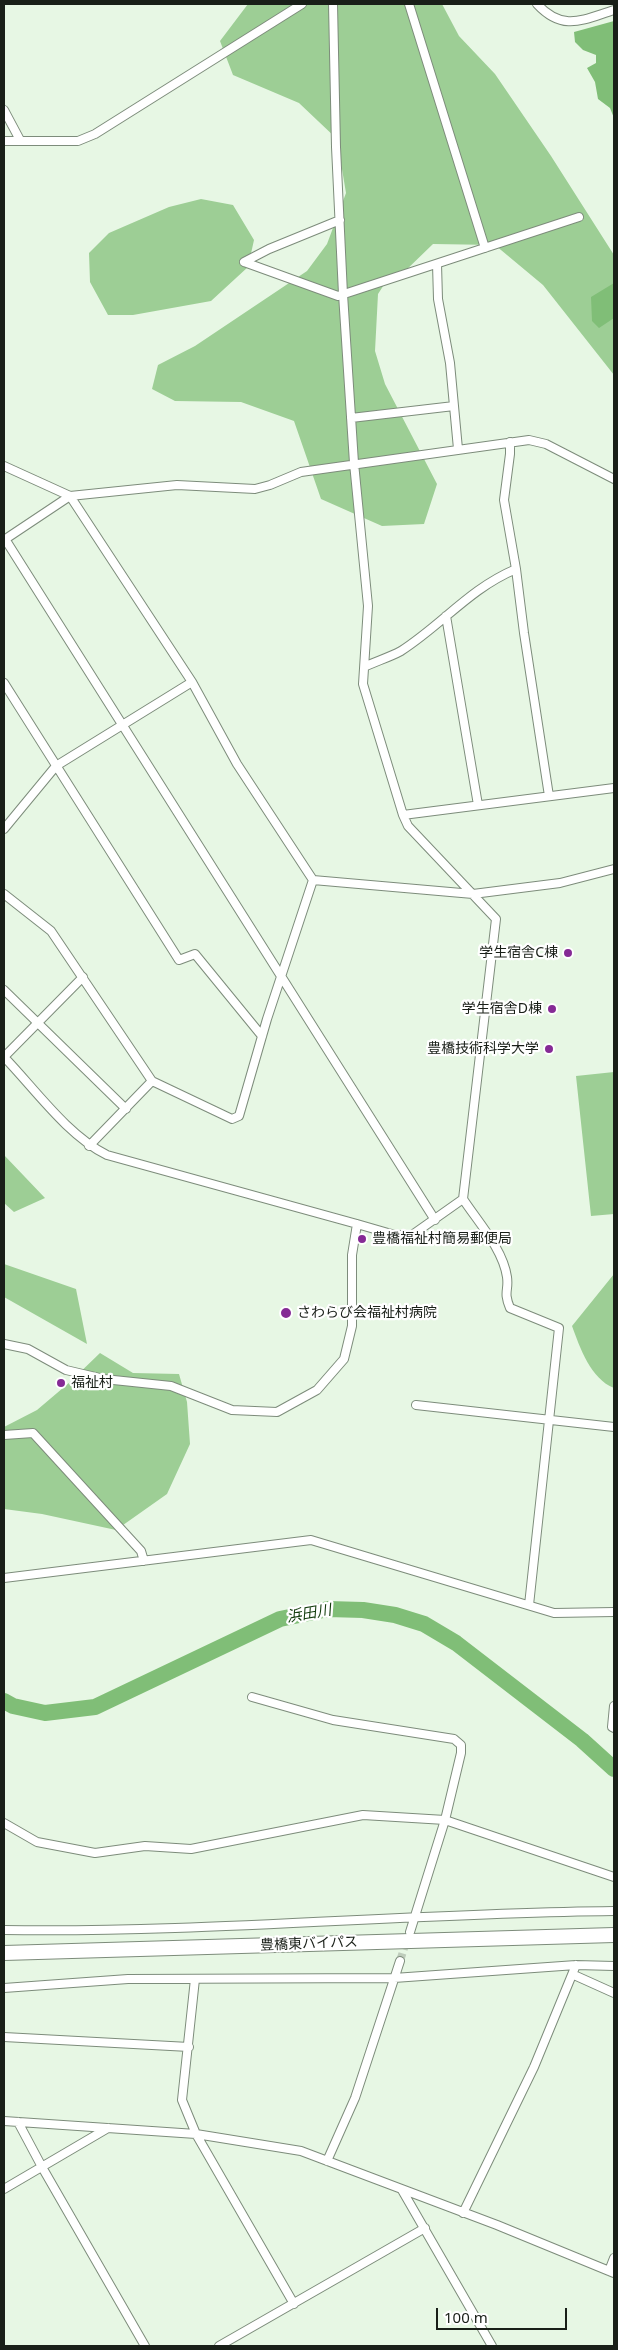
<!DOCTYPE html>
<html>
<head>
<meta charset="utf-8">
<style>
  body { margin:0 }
  #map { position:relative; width:618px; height:2350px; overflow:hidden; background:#e7f7e4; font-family:"Noto Sans",sans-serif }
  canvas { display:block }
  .frame { position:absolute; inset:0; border:5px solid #191f18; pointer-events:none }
  .scale { position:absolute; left:436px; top:2308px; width:131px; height:22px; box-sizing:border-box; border:2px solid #191f18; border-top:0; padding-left:6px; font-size:15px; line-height:18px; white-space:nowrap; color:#191f18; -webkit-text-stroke:4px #fff; paint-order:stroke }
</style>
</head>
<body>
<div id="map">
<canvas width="618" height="2350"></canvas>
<div class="frame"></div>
<div class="scale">100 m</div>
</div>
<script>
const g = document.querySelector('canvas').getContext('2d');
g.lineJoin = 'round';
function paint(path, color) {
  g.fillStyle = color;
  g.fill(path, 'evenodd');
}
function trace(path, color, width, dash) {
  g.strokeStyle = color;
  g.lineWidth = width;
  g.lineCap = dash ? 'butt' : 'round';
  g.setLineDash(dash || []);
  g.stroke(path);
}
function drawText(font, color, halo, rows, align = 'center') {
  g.font = font + ' "Noto Sans","Noto Sans JP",sans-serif';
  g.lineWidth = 4.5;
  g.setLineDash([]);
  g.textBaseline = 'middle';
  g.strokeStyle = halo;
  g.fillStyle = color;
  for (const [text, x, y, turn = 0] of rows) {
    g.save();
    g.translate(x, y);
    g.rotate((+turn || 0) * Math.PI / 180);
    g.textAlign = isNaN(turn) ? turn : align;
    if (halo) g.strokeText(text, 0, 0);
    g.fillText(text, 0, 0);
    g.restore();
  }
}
const green = new Path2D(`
  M248,4h194l17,32 36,38 56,82 63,99v120l-71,-90 -48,-40 -62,-1 -32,31 -14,5 -9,14 -3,57 10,33 52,100 -13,40 -42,2 -61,-27 -27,-78 -53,-19 -66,-1 -23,-12 6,-24 37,-19 112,-75 20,-27 19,-51 -9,-54 -38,-36 -66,-28 -13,-34z
  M201,199l32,6 21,35 -6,27 -37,34 -78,14h-25l-18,-33 -1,-29 20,-20 60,-26z
  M614,1072v142l-23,2 -15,-140z
  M4,1155l41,43 -31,14 -10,-9z
  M4,1264l72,25 11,55 -83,-47z
  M614,1274v114c-23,-9 -34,-40 -42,-62z
  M100,1353l33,20 46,1 8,28 3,42 -23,50 -51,36 -74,-16 -38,-5v-82l33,-17 33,-28z`);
const water = new Path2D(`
  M614,21v97l-4,-10 -12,-9 -3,-17 -8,-14 9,-5v-8l-13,-5 -8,-8 -1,-10z
  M614,283v35l-15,10 -7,-7 -1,-24z`);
const river = new Path2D(`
  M4,1701l9,5 32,7 50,-6 185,-88 48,-10 35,1 32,5 29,9 32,19 126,97 32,29`);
const minorTunnel = new Path2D(`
  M400,1961l7,-22`);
const minor = new Path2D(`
  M409,4l76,244
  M537,4c26,28 45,16 77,6
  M4,110l16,30
  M4,141h74l17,-7 207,-130
  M244,262l94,34 241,-79
  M244,262l25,-13 71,-29
  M437,264l1,35 12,64 8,86
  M351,418l103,-12
  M510,442v12l-6,46 12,69 8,64 25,163
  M4,466l66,30 107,-11 78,4 15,-4 31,-13 228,-32 17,4 68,35
  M5,539c145,226 285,455 430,681
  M4,540l66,-44 122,186 45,82 76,116 160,14 87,-11 54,-14
  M446,616l32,189
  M366,666c11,-5 24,-9 35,-15 42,-27 68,-62 115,-82
  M4,683l175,277 16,-6 67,82
  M403,815l211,-27
  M4,829l52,-63 136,-84
  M4,894l47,37 101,150 80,38 7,-3 28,-97 46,-139
  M4,990l122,119
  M4,1057c31,32 63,78 103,98l250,69
  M4,1057l79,-80
  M89,1146l63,-65
  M463,1199c15,23 40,50 44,78 2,14 -4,14 3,31l49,20 -30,277
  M4,1344l24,5 38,21 38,9 67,7 61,24 45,2 40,-22 27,-31 8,-33v-71l5,-31 38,11h17l51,-36 33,-280 -88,-93 -5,-11 -40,-131 5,-78 -14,-143 -11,-169 -7,-147 -3,-143
  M416,1405l198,22
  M4,1435l29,-2 108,118 3,10
  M4,1578l307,-38 243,73 60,-1
  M252,1697l81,23 121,19 7,6v8l-16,67 -35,112
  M614,1706l-2,21 2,1
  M4,1823l33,19 58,11 50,-7 46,3 172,-34 82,5 169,57
  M4,1930c203,3 407,-17 610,-19
  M574,1975l40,18
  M195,1979l-13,121 14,34 98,170
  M4,1988l124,-9 266,-1 182,-13 38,1
  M4,2037l185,10
  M4,2121l192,13 105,17 196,74 117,48
  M18,2122l24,45 103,179
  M327,2161l28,-63 45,-137
  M4,2189l104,-61
  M402,2190l90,156
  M463,2213l71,-146 42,-102
  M609,2271l5,-13
  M219,2346l206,-118`);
const trunk = new Path2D(`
  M4,1953l610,-18`);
const markers = [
  [568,953,5,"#852a95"],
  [552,1009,5,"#852a95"],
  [549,1049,5,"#852a95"],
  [362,1239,5,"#852a95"],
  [286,1313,6,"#852a95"],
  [61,1383,5,"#852a95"]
];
const poiNames = [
  ["学生宿舎C棟",558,953],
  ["学生宿舎D棟",542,1009],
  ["豊橋技術科学大学",539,1049],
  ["豊橋福祉村簡易郵便局",372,1239,"left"],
  ["さわらび会福祉村病院",297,1313,"left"],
  ["福祉村",71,1383,"left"]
];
const streetNames = [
  ["豊橋東バイパス",309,1944,-2]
];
const waterNames = [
  ["浜田川",309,1614,-10]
];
paint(green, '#9dce95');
paint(water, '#80be77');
trace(river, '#80be77', 16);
trace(minorTunnel, '#beccbb', 8, [8, 4]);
trace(minor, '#7d8c7b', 10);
trace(trunk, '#7d8c7b', 16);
trace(minor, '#fff', 8);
trace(trunk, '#fff', 14);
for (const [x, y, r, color] of markers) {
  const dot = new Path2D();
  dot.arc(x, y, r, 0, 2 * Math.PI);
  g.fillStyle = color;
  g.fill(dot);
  trace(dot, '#fff', 2);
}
drawText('14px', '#191f18', '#fff', poiNames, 'right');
drawText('14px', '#191f18', '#fff', streetNames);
drawText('italic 15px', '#133d0d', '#fff', waterNames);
</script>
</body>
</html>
